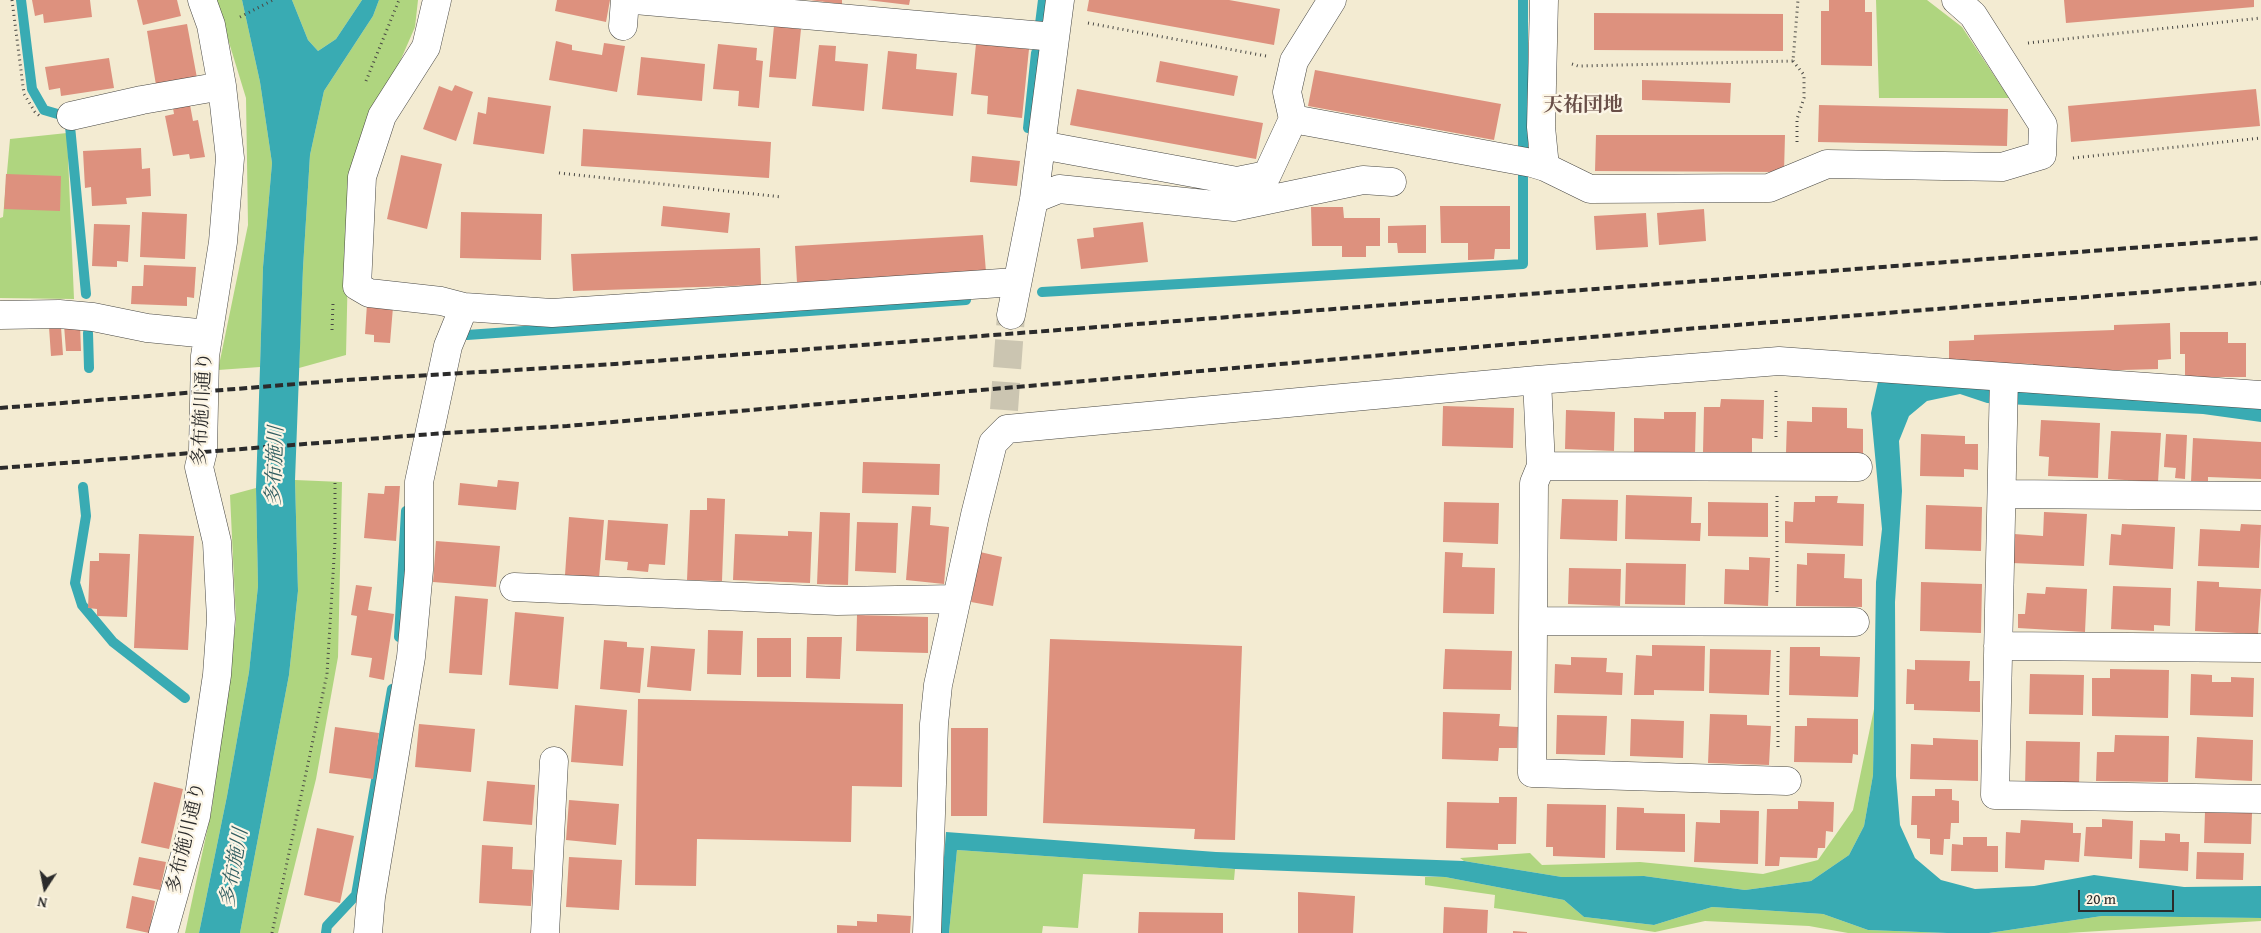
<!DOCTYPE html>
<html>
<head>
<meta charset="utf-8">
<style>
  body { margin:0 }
  #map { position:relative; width:2261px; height:933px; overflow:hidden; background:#f3ebd2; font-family:"Gentium Book Plus",serif }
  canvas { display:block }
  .north { position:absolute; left:20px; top:863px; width:50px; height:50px; -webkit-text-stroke:4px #fcf5e5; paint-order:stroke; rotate:191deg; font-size:14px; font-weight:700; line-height:20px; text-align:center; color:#2b2b2b }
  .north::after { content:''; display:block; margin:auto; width:18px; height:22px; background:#2b2b2b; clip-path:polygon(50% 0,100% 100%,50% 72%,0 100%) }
  .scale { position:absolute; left:2078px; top:890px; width:96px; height:22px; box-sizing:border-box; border:2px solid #2b2b2b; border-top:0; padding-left:6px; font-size:15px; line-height:18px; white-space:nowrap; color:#2b2b2b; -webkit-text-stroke:4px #fcf5e5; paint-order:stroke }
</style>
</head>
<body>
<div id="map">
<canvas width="2261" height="933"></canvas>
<div class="north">N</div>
<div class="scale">20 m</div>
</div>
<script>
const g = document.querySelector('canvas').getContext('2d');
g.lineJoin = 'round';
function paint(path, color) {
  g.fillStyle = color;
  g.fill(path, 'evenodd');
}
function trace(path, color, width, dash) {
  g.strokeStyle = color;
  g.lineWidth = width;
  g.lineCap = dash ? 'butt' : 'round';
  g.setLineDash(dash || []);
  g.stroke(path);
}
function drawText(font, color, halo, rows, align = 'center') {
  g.font = font + ' "Gentium Book Plus","Noto Serif JP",serif';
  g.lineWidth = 4.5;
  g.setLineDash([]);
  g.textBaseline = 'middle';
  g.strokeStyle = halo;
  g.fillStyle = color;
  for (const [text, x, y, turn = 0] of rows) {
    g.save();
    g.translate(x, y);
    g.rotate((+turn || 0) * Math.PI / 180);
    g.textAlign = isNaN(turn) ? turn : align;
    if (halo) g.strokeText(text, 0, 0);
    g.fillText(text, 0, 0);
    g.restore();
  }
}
const green = new Path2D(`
  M216,0h26l18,82 12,81 -9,104 -3,100 -42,3 30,-145 -2,-127z
  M292,0h70l-26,39 -18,12 -10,-11z
  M379,0h39l-3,27 -65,149 -4,179 -47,13 4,-100 7,-113 14,-64 49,-75z
  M1876,0h51l35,27 47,71h-130z
  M67,133l7,166 -74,-1v-80l3,-1 7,-78z
  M295,480l47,2 -4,175 -22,122 -38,154h-38l49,-258 9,-84z
  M256,488l2,98 -9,86 -22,124 -28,137h-14l27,-125 24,-187 -6,-126z
  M1874,709l-1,66 -9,51 -15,29 -38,26 -66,9 -101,-14 -82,1 -98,-16 -4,-3 70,-5 12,12 98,-3 123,12 55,-14 35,-50z
  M957,850l278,19 -1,11 -151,-6 -5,54 -35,-2 -1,7h-93z
  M1425,877h20l119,23 20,17 70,8 58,-18 111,7 45,16 79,3h-99l-39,-7 -104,-5 -50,11 -161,-24 1,-13 -70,-10z
  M2102,916l159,2v3l-194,12h-78z`);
const water = new Path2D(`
  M242,0h50l16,40 10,11 18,-12 26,-39h17l-6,16 -49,75 -14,64 -7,113 -8,212 3,111 -9,84 -49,258h-41l28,-137 22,-124 9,-86 -2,-98 4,-121 3,-100 9,-104 -12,-81z
  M1878,382l82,3 301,19v18l-58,-8 -216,-11 -27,-9 -33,7 -18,15 -10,25 3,50 -7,111 1,174 4,49 15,33 26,22 34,9 59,-3 60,-11 90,12 77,-1v32l-159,-2 -113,17h-42l-79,-3 -45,-16 -111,-7 -58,18 -70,-8 -20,-17 -119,-23 -210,-8 -278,-19 -8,83h-11l8,-101 270,20 248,9 98,16 82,-1 101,14 66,-9 38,-26 15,-29 9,-51 3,-193 6,-53 -11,-116z`);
const stream = new Path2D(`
  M21,0l11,89 12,21 17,5 9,11 16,168
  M1040,24l3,-24
  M1028,128l8,-75
  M1042,292l481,-28v-264
  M88,333l1,35
  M467,335l499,-35
  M83,487l3,29 -11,67 7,22 31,37 72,56
  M399,637l7,-126
  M326,933l1,-7 29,-31 36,-206`);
const building = new Path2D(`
  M32,0h58l2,17 -48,6 -1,-9 -8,2z
  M137,0h40l4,16 -38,9z
  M557,0h53l-4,22 -51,-11z
  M809,0h33v4z
  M867,0h43l-1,5z
  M1089,0h140l51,9 -6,36 -187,-34z
  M1829,0h36v12h7v54l-51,-1v-54h8z
  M2064,0h190v7l-188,16z
  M1594,13l189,1v37l-189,-1z
  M187,24l10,54 -41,7 -9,-54z
  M774,26l27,3 -5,50 -27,-2z
  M556,41l16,4v5l30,5 2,-12 21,3 -8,46 -68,-12z
  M718,44l39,4 -1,12 7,1 -4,47 -21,-2 1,-15 -26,-2z
  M976,44l53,5 -7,69 -35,-4 1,-18 -17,-2z
  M819,45l17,1 -1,15 33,3 -4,47 -52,-5z
  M888,51l29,3 -1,15 41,4 -4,43 -71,-7z
  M641,57l64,7 -3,37 -65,-6z
  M109,58l5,30 -53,8 -1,-8 -11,2 -4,-23z
  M1160,61l78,15 -4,20 -78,-14z
  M1315,70l186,34 -7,36 -186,-34z
  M1642,80l89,3 -1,20 -88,-3z
  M455,85l18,7 -17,49 -33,-12 16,-43 13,5z
  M1077,89l186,34 -7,36 -186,-34z
  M2256,89l4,37 -189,16 -3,-36z
  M488,97l63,9 -7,48 -71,-10 5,-32 8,2z
  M190,105l3,16 5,-1 7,37 -15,2 -1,-5 -16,2 -8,-40 9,-2 -1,-6z
  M1819,105l189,4 -1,37 -189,-4z
  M583,129l188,13 -2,36 -188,-12z
  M1596,135h189l-1,37 -189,-1z
  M141,148l1,21 8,-1 1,28 -25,2 1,6 -35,2 -1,-19 -6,1 -2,-37z
  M401,155l41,9 -15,65 -40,-10z
  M972,156l48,5 -3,25 -47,-4z
  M6,174l55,2 -1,35 -56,-2z
  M663,206l67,7 -2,20 -67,-7z
  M1440,206h70v43h-15l-1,10 -26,1v-17h-27z
  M1311,207h32l1,11h36v28h-14v11h-24v-11h-30z
  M1704,209l2,32 -47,4 -2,-32z
  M142,212l45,2 -2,45 -45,-2z
  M461,212l81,2 -1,46 -81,-2z
  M1646,213l2,34 -52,3 -2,-34z
  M1143,222l5,40 -67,7 -4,-30 17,-2 -1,-9z
  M94,224l36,1 -2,37 -11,-1v6l-25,-1z
  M1426,225v28h-28l-1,-10h-9v-17z
  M983,235l3,37 -189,11 -2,-37z
  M760,248l1,37 -188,6 -2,-37z
  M144,265l52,2 -2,31 -7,-1v9l-56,-2 1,-18h11z
  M367,304l26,3 -3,36 -16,-1v-7l-9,-1z
  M2170,323l1,36 -13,1v9l-70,2 -55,-2v-5l-84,-2v-21l25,-1v-5l140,-5v-5z
  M80,324l1,27h-15l-2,-26z
  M49,327h12l2,28 -12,1z
  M2180,332h48v11h18v34h-61v-23h-5z
  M1721,399l43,1 -1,39 -11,-1v15l-49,-1 1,-45h16z
  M1443,406l71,2 -1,40 -71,-2z
  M1812,407l35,1v20l16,1v26l-77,-2 1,-32 25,1z
  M1566,410l49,2 -1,39 -49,-2z
  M1664,412h32l-1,43 -61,-2v-35l30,1z
  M2041,420l59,3 -2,55 -50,-2 1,-19 -10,-1z
  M2111,431l50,2 -3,49 -50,-3z
  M1921,434l44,2v8h13v26l-14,-1v8l-44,-1z
  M2166,434l21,1 -2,44 -10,-1 1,-10 -12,-1z
  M2193,438l68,4v37l-53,-2v6l-17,-1z
  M863,462l77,2 -1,31 -77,-2z
  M498,480l21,2 -3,28 -58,-5 2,-22 37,4z
  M385,486h15l-4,55 -32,-3 4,-45 16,1z
  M1626,495l66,2 -1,26h10l-1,18 -75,-2z
  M1815,496h23l-1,7 27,1 -1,42 -78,-3v-22l8,1 1,-20h21z
  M707,498l18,1 -3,82 -35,-1 3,-70h17z
  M1562,499l56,1 -1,41 -57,-2z
  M1444,502l55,1 -1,41 -55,-2z
  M1708,502l60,1v34l-60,-1z
  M1926,505l56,2 -1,44 -56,-2z
  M912,506l19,1 -1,18 19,2 -5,57 -38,-4z
  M820,512l30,1 -2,72 -31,-1z
  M2044,512l43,2 -3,52 -72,-3 2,-29 29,2z
  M569,517l35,3 -5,58 -34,-3z
  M608,520l60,4 -3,41 -16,-1 -1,8 -21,-2 1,-8 -23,-2z
  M857,522l41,1 -2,50 -41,-2z
  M2122,524l53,3 -2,42 -64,-4 2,-31 10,1z
  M2241,524l20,1 -2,43 -61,-2 2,-37 40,2z
  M788,531l24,1 -2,51 -77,-3 2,-46 53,2z
  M139,534l55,2 -6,114 -54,-2z
  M436,541l64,5 -4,41 -63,-5z
  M980,552l22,5 -9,49 -22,-4z
  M1445,552l18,1 -1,14 33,1 -1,46 -51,-1z
  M99,553l31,1 -3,63 -30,-1v-7l-9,-1 2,-47h9z
  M1807,553l38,1 -1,24 18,1v28l-66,-1 1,-42 10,1z
  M1749,557l21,1 -2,48 -44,-2 1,-35 24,1z
  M1626,563l60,1 -1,41 -60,-1z
  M1569,568l52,1 -1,37 -52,-2z
  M2197,581l22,1v5l42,2 -3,45 -63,-3z
  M1921,582l61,2 -1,49 -61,-2z
  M356,585l16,2 -4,23 26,4 -10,66 -15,-3 3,-19 -21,-3 6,-39 -6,-1z
  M2113,586l58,2 -1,38 -16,-1v6l-43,-2z
  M2046,587l41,2 -2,43 -67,-4v-14h7l2,-21 18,1z
  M455,596l33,3 -6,76 -33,-2z
  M515,612l49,5 -6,72 -49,-4z
  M857,615l71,2v36l-72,-2z
  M708,630l35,1 -2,44 -34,-1z
  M807,637h35l-2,42 -34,-1z
  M757,638h34v39h-34z
  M1050,639l192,7 -7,194 -41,-1 1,-10 -152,-6z
  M604,640l23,2v5l17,1 -4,45 -40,-4z
  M1652,645l53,1 -1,45 -50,-1v5h-20l2,-40 16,1z
  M651,646l44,3 -4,42 -44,-4z
  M1790,647h30v9l40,1 -2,40 -69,-2z
  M1445,649l67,2 -1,39 -68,-1z
  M1710,649l61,1 -2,45 -60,-2z
  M1571,657l36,1 -1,14 17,1 -1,22 -68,-2 1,-29 16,1z
  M1915,660l55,1 -1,20h11v31l-66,-2v-6h-8l1,-35 8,1z
  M2110,669l59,1 -1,48 -76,-2v-38h18z
  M2030,674l54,1 -1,40 -54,-1z
  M2191,674l21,1v7h19v-5l23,1 -1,39 -63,-2z
  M638,699l265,5 -1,83 -50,-1 -1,56 -154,-3 -1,47 -61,-1z
  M575,705l52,5 -4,56 -52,-4z
  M1443,712l57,2 -1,12 19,1 -1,21h-18l-1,13 -56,-2z
  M1710,714l37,1v10l24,1 -2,39 -61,-2z
  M1557,715l50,1 -2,39 -49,-1z
  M1807,718l51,1v36l-5,-1 -1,9 -58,-1 1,-36h12z
  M1631,719l53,2 -1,37 -53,-2z
  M419,724l56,5 -4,43 -56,-5z
  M335,727l44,6 -6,46 -44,-6z
  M951,728h37l-1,88h-36z
  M2115,735l54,1 -1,46 -72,-1 1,-29h17z
  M2197,737l56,3 -1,41 -57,-3z
  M1933,738l45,2v41l-68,-2 1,-35 22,1z
  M2026,741l54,1 -1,45 -54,-1z
  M487,781l48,4 -3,40 -49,-4z
  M154,782l29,7 -14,60 -28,-6z
  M1935,789h17v11l7,1v22h-8l-1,16h-6l-1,16 -13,-1v-15l-13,-1v-13h-6l1,-29h23z
  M1499,797h18l-1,47h-18v6l-52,-2 1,-46 52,1z
  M569,800l50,4 -3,41 -50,-5z
  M1798,801l36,1 -1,30 -7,-1 -1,17h-7l-1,10 -37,-1 -1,9h-14l2,-57h31z
  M1547,804l59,1 -1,53 -52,-2v-9h-7z
  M1617,807l27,1v5l41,1v38l-69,-2z
  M1720,810l39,1 -1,53 -64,-2 2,-40 24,1z
  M2205,812l47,1 -1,31 -47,-1z
  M2102,819l31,2 -1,38 -48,-3 2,-29h16z
  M2021,820l52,3v10h8l-2,29 -34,-2 -1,10 -39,-2 1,-36 14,1z
  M317,828l37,8 -14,67 -36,-8z
  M2165,833l15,1v8h9l-1,29 -49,-3 1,-28 25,1z
  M1963,837h24v9h11v26l-47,-1 1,-27 11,1z
  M482,845l31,2 -1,22 21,1 -2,36 -52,-3z
  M2197,852l47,1 -1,27 -47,-1z
  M139,857l27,5 -6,28 -27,-5z
  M569,857l53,3 -3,50 -53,-3z
  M1298,892l57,4 -2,37h-55z
  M132,896l23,5 -6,32 -23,-5z
  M1444,907l44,3 -1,23h-44z
  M1139,912l84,1v20h-85z
  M877,914l34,2 -1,17h-73v-8l20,1v-5l20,1z
  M1513,931l14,1v1h-14z`);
const streetTunnel = new Path2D(`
  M1004,410l7,-95`);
const path = new Path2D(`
  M12,0l12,94 11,18 6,5
  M240,17l33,-17
  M1088,23l178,33
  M2028,43l233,-25
  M1793,61l11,14v23l-7,21v24
  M1572,64l6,2 215,-5 5,-61
  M366,81l33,-81
  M2073,158l188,-20
  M559,173l223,24
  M332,330l1,-27
  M1776,391v47
  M1777,496v97
  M1778,651v99
  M272,933l55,-259 8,-132v-61`);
const street = new Path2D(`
  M437,0l-11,47 -44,69 -20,61 -5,109 12,7 72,8 23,6 88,6 464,-31
  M635,0l420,37
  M1544,0l-3,127 4,40
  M623,26l2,-26
  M71,116l71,-16 80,-14
  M1293,119l-6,-27 7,-31 38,-61
  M1041,145l196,36 30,-6 26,-56 239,44 13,4 45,22 179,-1 58,-24 175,3 40,-12 1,-30 -70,-110 -17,-15
  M1034,199l25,-10 175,18 129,-27 29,2
  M0,315l59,-1 34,3 54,11 61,6
  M1011,315l23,-116 26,-199
  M2004,377l-9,418 266,4
  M1537,380l4,86 -7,17 -2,290 255,8
  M1541,466l317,1
  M2002,494l259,2
  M514,587l323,14 119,-2
  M1534,621l321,1
  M1998,646l263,2
  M163,933l33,-117 21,-141 4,-56 -4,-77 -18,-75 4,-16 2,-95 18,-114 7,-84 -8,-72 -11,-61 -9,-25
  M368,933l3,-36 40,-240 8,-87v-88l29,-136 16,-39
  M545,933l9,-172
  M927,933l7,-209 4,-39 37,-170 18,-72 14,-14 530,-49 242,-19 482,34`);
const rail = new Path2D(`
  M0,408l346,-28 269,-16 1646,-126
  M0,468l445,-35 122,-7 1094,-95 600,-48`);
const streetNames = [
  ["多布施川通り",203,409,-87],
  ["多布施川通り",187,838,-77]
];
const neighbourhoodNames = [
  ["天祐団地",1583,106]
];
const waterNames = [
  ["多布施川",276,466,-88],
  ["多布施川",235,868,-80]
];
paint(green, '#afd57f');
paint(water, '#39abb3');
trace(stream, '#39abb3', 10);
paint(building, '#dd917e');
trace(streetTunnel, '#cbc5b1', 28, [28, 14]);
trace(street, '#494844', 29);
trace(path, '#494844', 3, [1, 4]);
trace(street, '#fff', 28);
trace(rail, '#2b2b2b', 4, [8, 4]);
drawText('19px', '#2b2b2b', '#fcf5e5', streetNames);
drawText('bold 20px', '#694f48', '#fcf5e5', neighbourhoodNames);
drawText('italic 20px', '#315e61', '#fcf5e5', waterNames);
</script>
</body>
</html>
